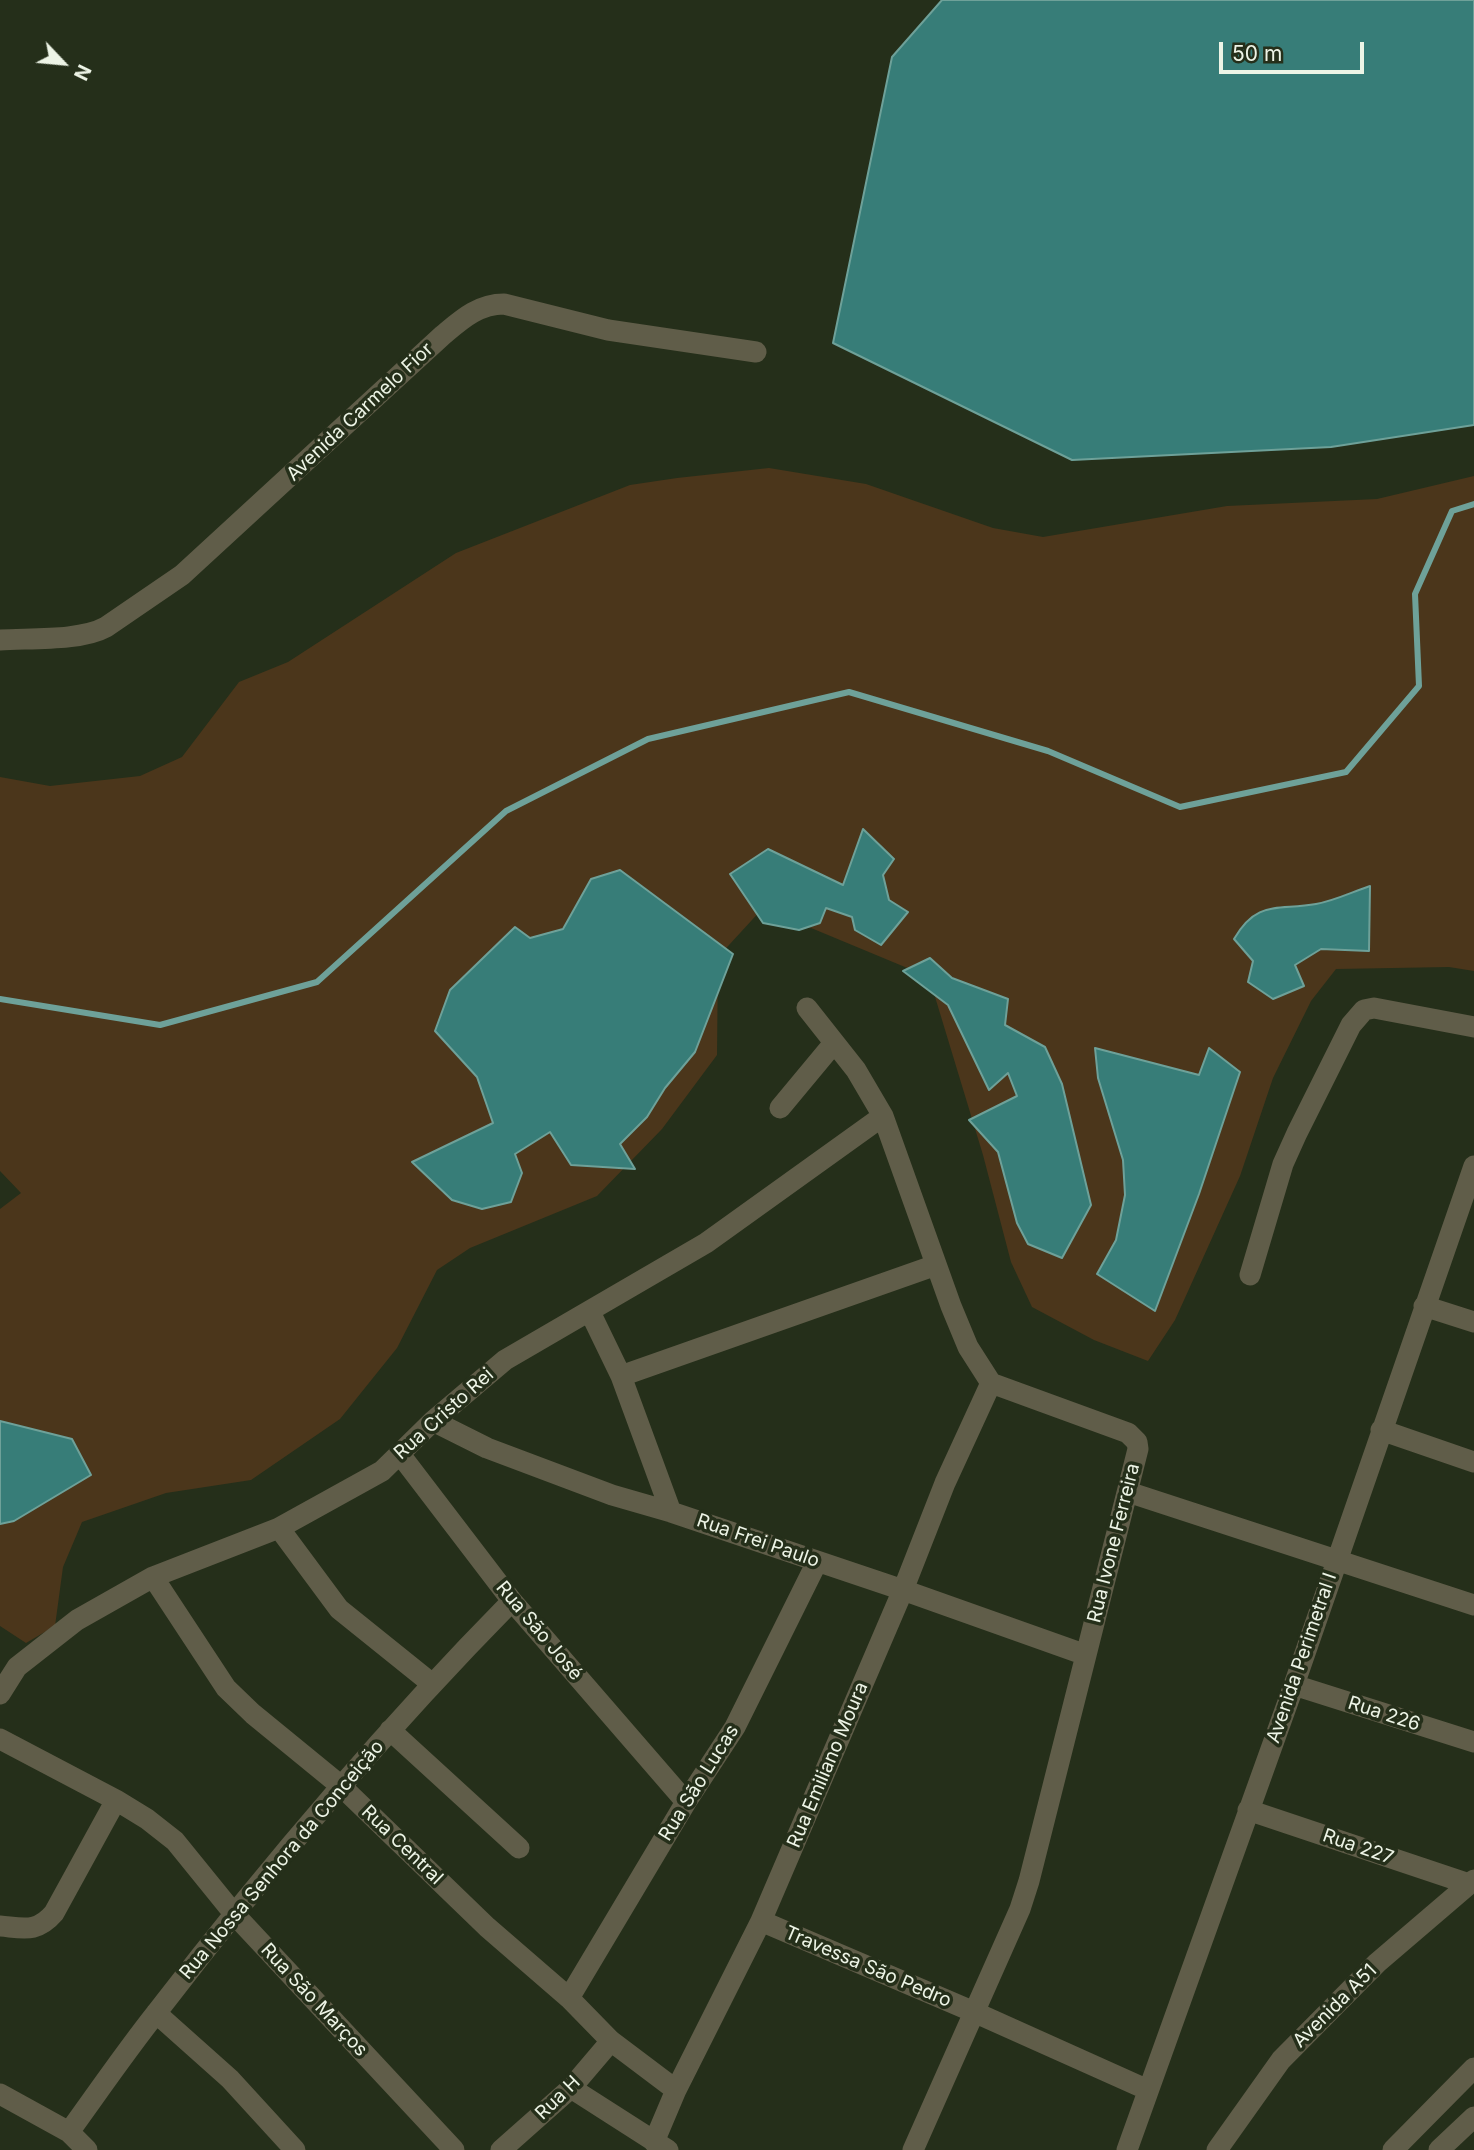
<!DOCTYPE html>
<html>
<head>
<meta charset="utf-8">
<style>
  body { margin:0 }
  #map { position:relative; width:1474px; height:2150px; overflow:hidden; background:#252f1a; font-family:Inter,sans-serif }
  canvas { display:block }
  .north { position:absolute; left:28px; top:28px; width:70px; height:70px; -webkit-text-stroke:5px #252f1a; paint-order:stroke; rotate:116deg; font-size:19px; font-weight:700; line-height:28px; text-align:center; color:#edf4e6 }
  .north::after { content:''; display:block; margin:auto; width:24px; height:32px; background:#edf4e6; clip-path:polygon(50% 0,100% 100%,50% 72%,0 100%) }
  .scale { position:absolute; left:1219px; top:42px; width:145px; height:32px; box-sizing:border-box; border:4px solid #edf4e6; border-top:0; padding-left:9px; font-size:21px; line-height:24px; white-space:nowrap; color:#edf4e6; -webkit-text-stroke:5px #252f1a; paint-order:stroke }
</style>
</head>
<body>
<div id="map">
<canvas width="1474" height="2150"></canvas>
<div class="north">N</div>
<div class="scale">50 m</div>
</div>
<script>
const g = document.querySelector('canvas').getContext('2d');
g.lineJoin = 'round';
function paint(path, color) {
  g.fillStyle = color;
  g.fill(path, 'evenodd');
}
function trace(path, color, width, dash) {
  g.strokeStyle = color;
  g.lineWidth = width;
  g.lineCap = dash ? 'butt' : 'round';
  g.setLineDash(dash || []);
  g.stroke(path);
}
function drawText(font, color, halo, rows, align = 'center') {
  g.font = font + ' Inter,sans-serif';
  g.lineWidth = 7;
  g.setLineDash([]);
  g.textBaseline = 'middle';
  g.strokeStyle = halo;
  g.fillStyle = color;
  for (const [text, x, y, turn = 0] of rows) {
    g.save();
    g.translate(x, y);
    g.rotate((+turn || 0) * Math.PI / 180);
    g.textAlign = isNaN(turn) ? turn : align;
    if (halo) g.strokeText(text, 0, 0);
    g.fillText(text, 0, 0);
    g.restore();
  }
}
const green = new Path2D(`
  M769,468l97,16 127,44 50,9 184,-31 150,-7 97,-23v495l-25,-4 -113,2 -25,32 -38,77 -33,98 -65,144 -27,41 -54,-21 -62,-33 -21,-45 -28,-107 -54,-178 -166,-69 -45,49 -1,98 -55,74 -65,67 -127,52 -33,22 -40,78 -57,71 -89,61 -85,13 -84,29 -19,45 -8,59 -29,17 -26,-17v-417l21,-16 -21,-22v-394l50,9 90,-10 42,-19 57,-75 49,-20 168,-109 174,-68 47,-7z`);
const water = new Path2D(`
  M942,0h532v425l-143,22 -259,13 -239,-117 59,-286z
  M863,829l31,30 -11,16 6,25 19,12 -27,33 -26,-15 -3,-13 -26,-9 -6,15 -21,7 -36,-7 -33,-49 38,-25 75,36z
  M620,870l113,84 -38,98 -30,36 -18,29 -27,27 15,25 -64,-4 -21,-33 -35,22 7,19 -11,29 -29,7 -30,-9 -40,-38 81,-39 -16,-46 -42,-46 15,-41 65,-63 15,11 33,-9 28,-50z
  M1370,886l-1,65 -48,-2 -26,16 9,21 -31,13 -25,-17 5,-21 -19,-22c23,-40 44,-28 82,-35 18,-3 36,-12 54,-18z
  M930,958l22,20 56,21 -3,26 40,22 17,37 29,121 -29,53 -34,-14 -11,-21 -19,-71 -29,-32 48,-24 -9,-23 -19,17 -41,-85 -45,-34z
  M1095,1048l104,27 10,-27 31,24 -41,122 -44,117 -58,-37 19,-34 9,-45 -2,-35 -25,-82z
  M0,1421l72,18 19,36 -77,46 -14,3z`);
const stream = new Path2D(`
  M0,999l160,26 157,-43 189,-171 142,-72 201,-47 199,59 132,56 166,-35 73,-86 -4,-92 37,-83 22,-7`);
const minor = new Path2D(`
  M0,640c30,-2 81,1 106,-13l76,-52 261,-240c18,-15 35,-31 61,-31l104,26 148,22
  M807,1008l49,62 27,46 68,190 17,41 23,36 137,50 9,9 1,7 -109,432 -9,28 -107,241
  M780,1108l54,-65
  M1250,1275l33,-111 14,-31 54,-108 13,-15 10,-2 100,19
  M1424,1306l50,16
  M590,1312l31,64 50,136
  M621,1376l315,-111
  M433,1421l54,27 125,47 59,17 232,78 183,65
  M1381,1430l93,32
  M399,1453l113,148 174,201
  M1128,1492l346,113
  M279,1528l60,81 92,74
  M153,1577l73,111 27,26 88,72 146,141 82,71 42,43 65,49
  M1294,1685l180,57
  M0,1694l17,-27 60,-47 76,-43 126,-49 103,-57 51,-50 72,-61 201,-117 177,-127
  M390,1730l129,118
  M0,1739l116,61 31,19 28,22 60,74 219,235
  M1248,1810l221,74
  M761,1921l213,91 174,78
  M0,1926c24,2 37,7 54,-13l62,-113
  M569,1998l117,-196 49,-75 82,-165
  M156,2013l74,66 65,71
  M571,2088l97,62
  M0,2094l69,38 18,18
  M69,2132c29,-40 57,-81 88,-120 110,-143 228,-282 355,-411
  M654,2142l22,-52 85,-169 142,-331 42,-107 46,-100
  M501,2150l70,-62 40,-47
  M1127,2150l167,-465 180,-519
  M1217,2150l64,-90 96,-97 97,-83
  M1393,2150l81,-82
  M1439,2150l35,-33`);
const streetNames = [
  ["Avenida Carmelo Fior",360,412,-43],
  ["Rua Cristo Rei",444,1414,-42],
  ["Rua Frei Paulo",758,1541,19],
  ["Rua Ivone Ferreira",1114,1543,-76],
  ["Rua São José",539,1631,50],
  ["Avenida Perimetral I",1302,1658,-71],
  ["Rua 226",1384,1714,18],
  ["Rua Emiliano Moura",828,1765,-67],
  ["Rua São Lucas",699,1783,-58],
  ["Rua Central",402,1845,44],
  ["Rua 227",1358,1847,19],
  ["Rua Nossa Senhora da Conceição",282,1860,-50],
  ["Travessa São Pedro",868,1967,23],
  ["Rua São Marços",314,2000,47],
  ["Avenida A51",1335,2006,-45],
  ["Rua H",558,2098,-44]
];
paint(green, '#4b361b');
paint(water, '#377d78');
trace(water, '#6ea199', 2);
trace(stream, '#6ea199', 6);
trace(minor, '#605d49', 21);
drawText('19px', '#edf4e6', '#252f1a', streetNames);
</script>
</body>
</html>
